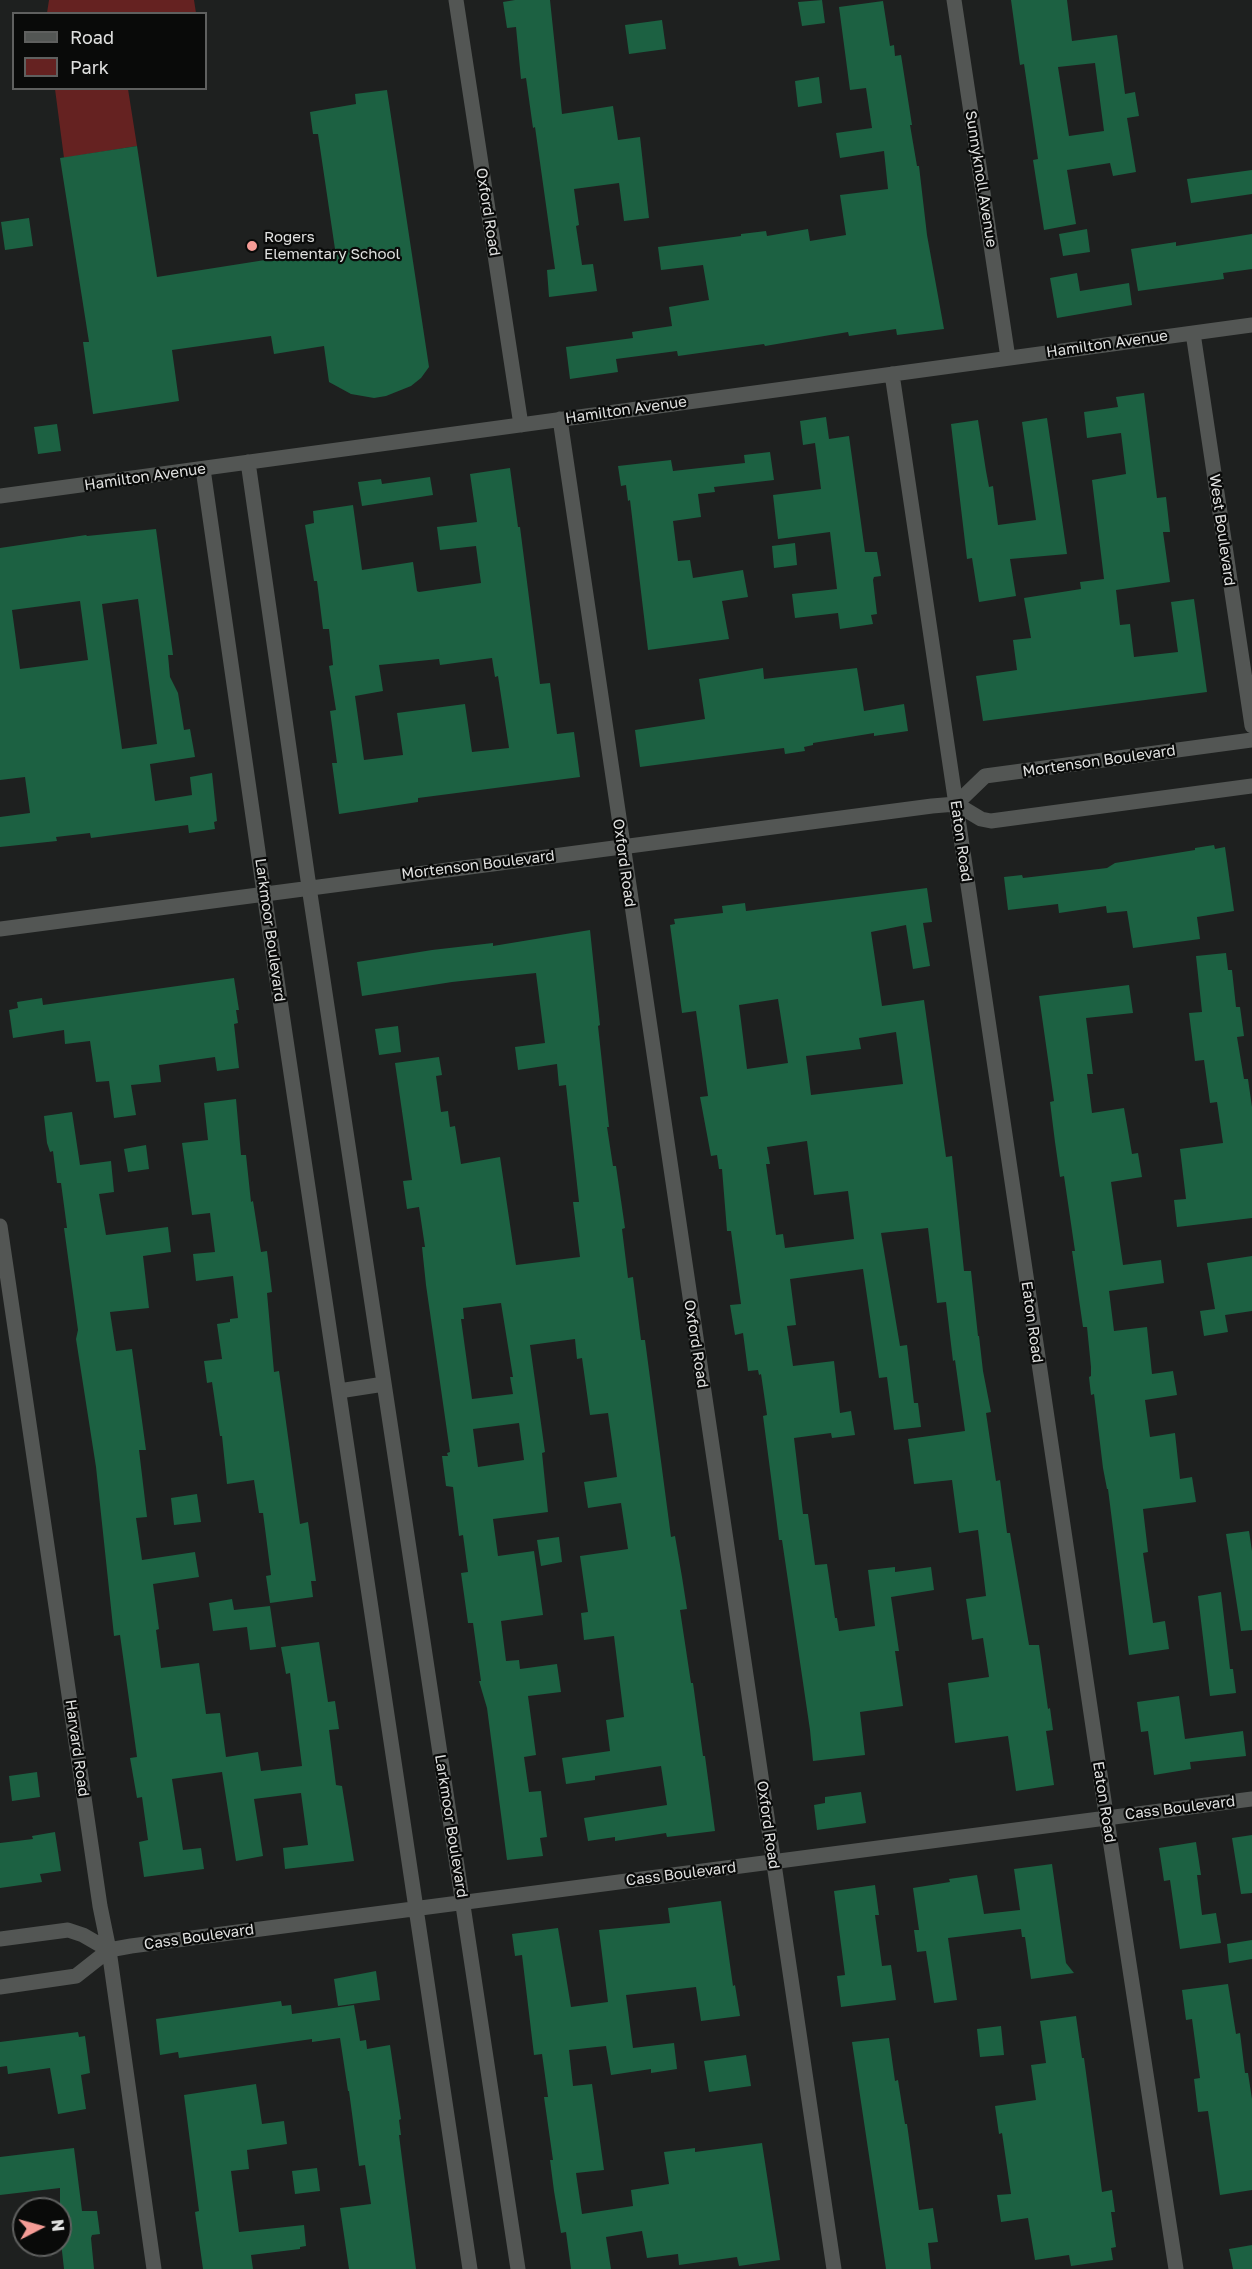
<!DOCTYPE html>
<html>
<head>
<meta charset="utf-8">
<style>
  body { margin:0 }
  #map { position:relative; width:1252px; height:2269px; overflow:hidden; background:#1e201f; font-family:"Golos Text",sans-serif }
  canvas { display:block }
  .legend { position:absolute; left:12px; top:12px; width:195px; height:78px; box-sizing:border-box; background:#090a09; border:2px solid #5f605f; margin:0; padding:8px 10px; list-style:none; font-size:18px; color:#e0e1e0 }
  .legend li { display:flex; align-items:center; gap:12px; height:30px }
  .legend b { width:30px; border:2px solid #5f605f }
  .north { position:absolute; left:12px; top:2197px; width:60px; height:60px; box-sizing:border-box; background:#090a09; border:2px solid #5f605f; border-radius:50%; rotate:84deg; font-size:16px; font-weight:700; line-height:24px; text-align:center; color:#e0e1e0 }
  .north::after { content:''; display:block; margin:auto; width:21px; height:27px; background:#f59c96; clip-path:polygon(50% 0,100% 100%,50% 72%,0 100%) }
</style>
</head>
<body>
<div id="map">
<canvas width="1252" height="2269"></canvas>
<ul class="legend">
<li><b style="height:8px;background:#535654"></b>Road</li>
<li><b style="height:16px;background:#652221"></b>Park</li>
</ul>
<div class="north">N</div>
</div>
<script>
const g = document.querySelector('canvas').getContext('2d');
g.lineJoin = 'round';
function paint(path, color) {
  g.fillStyle = color;
  g.fill(path, 'evenodd');
}
function trace(path, color, width, dash) {
  g.strokeStyle = color;
  g.lineWidth = width;
  g.lineCap = dash ? 'butt' : 'round';
  g.setLineDash(dash || []);
  g.stroke(path);
}
function drawText(font, color, halo, rows, align = 'center') {
  g.font = font + ' "Golos Text",sans-serif';
  g.lineWidth = 4.5;
  g.setLineDash([]);
  g.textBaseline = 'middle';
  g.strokeStyle = halo;
  g.fillStyle = color;
  for (const [text, x, y, turn = 0] of rows) {
    g.save();
    g.translate(x, y);
    g.rotate((+turn || 0) * Math.PI / 180);
    g.textAlign = isNaN(turn) ? turn : align;
    if (halo) g.strokeText(text, 0, 0);
    g.fillText(text, 0, 0);
    g.restore();
  }
}
const green = new Path2D(`
  M49,0h145l2,13h-149z
  M55,89h73l9,57 -73,12z`);
const building = new Path2D(`
  M515,0h35l12,114 51,-8 5,34 22,-3 9,81 -25,3 -5,-38 -45,6 5,36 -3,1 6,39 11,-1 4,27 -48,6 -2,-27 8,-1 -20,-142 -2,1 -7,-50 -5,1 -5,-52 -9,1 -4,-26z
  M822,0l3,23 -23,3 -4,-24z
  M1011,0h56l5,41 45,-6 8,59 10,-2 4,24 -12,2 9,54 -23,4 -3,-13 -43,7 9,54 -32,6 -11,-70 5,-1 -14,-95 -4,1zM1095,63l9,68 -35,5 -11,-69z
  M883,1l7,45 4,-1 1,11 6,-1 11,70h-2l7,41h2l8,69 17,94 -47,6 -1,-6 -47,7 -1,-4 -83,14 -1,-2 -86,12 -1,-5 -61,8 2,13 -48,7 -4,-32 67,-9 -1,-6 40,-6 -3,-19 40,-7 -6,-35 -42,5 -3,-23 83,-11v-2l25,-3 1,5 41,-7 2,12 36,-6 -6,-40 48,-6 -4,-38 -44,7 -4,-25 36,-5 -6,-40 -16,2 -11,-83z
  M662,20l4,29 -37,5 -4,-29z
  M819,77l3,26 -24,4 -3,-26z
  M387,90l42,277 -8,11 -10,8 -25,10 -12,2 -23,-4 -22,-12 -5,-36 -50,8 -3,-18 -99,14 7,51 -86,13 -10,-72h6l-29,-184 77,-12 20,131 178,-28 -17,-115h-5l-3,-22 46,-8 -1,-10z
  M1252,170v24l-61,9 -4,-24z
  M29,218l4,28 -28,4 -4,-28z
  M1087,229l3,23 -27,4 -4,-22z
  M1252,234v35l-29,4 1,6 -86,12 -7,-42 45,-7v4z
  M1077,273l3,18 49,-8 3,22 -75,13 -7,-40z
  M1144,393l13,105 9,-1 4,35h-7l7,50 -54,8 4,35 10,-1 4,33 44,-5 -7,-50 23,-3 13,93 -224,29 -7,-45 41,-6 -4,-30 18,-2 -7,-40 57,-9 -1,-7 24,-3 -12,-99 34,-6 -5,-41 -34,5 -3,-26 34,-5 -2,-10z
  M826,417l3,22 20,-3 16,116h12l4,24 -7,1 -1,3 4,34 -6,1 2,9 -33,5 -2,-16 -43,5 -3,-24 45,-5 -7,-57 -52,7 -5,-44 48,-6 -6,-46 -12,2 -3,-24z
  M1047,418l20,136 -57,5 6,37 -37,6 -7,-44 -5,1 -16,-135 27,-4 8,51 3,16 4,-1 5,39 38,-5 -14,-98z
  M57,424l4,27 -23,3 -4,-27z
  M770,452l4,28 -60,7 1,5 -17,2 3,23 -28,4 5,40 12,-1 3,18 50,-8 5,27 -26,4 7,38 -81,11 -18,-150 -2,1 -2,-16 -5,1 -3,-20 53,-6 2,11 72,-8 -1,-8z
  M510,468l8,59h2l20,157 10,-1 7,51 17,-2 6,45 -162,21v4l-79,12 -7,-51h5l-7,-52 6,-1 -7,-44 4,-1 -4,-36h-6l-6,-48h-3l-9,-56 9,-2 -1,-12 40,-6 9,65 51,-8 4,29 2,1 62,-9 -5,-37 -36,4 -3,-23 40,-5 -7,-48zM492,658l3,19 3,-1 11,72 -37,4 -7,-48 -68,9 6,42 -39,5 -9,-64 28,-5 -4,-26 60,-6 1,6z
  M430,477l3,18 -71,11 -4,-24 23,-3 1,5z
  M156,529l17,126h-5l2,22 8,16 6,37 6,-1 5,28 -45,7 5,37 37,-6 -2,-18 22,-4 5,48 -3,1 1,7 -26,4 -1,-8 -97,13 -1,-5 -34,4 1,4 -57,6v-30l30,-4 -5,-36 -25,3v-232l86,-13 1,1zM138,599l19,145 -35,5 -20,-145zM80,601l8,59 -68,9 -8,-59z
  M795,543l2,22 -23,3 -2,-22z
  M763,668l1,11 93,-11 7,43 40,-7 4,27 -34,5v-3l-61,10v2l-9,2 1,4 -20,3 -1,-6 -144,19 -5,-37 70,-11 -6,-40z
  M1214,845l1,4 10,-2 9,64 -37,6 3,22 -67,9 -6,-37 -20,2 -1,-7 -47,7 -1,-9 -50,6 -4,-33 18,-2 1,3 84,-10 8,-5 80,-13v-2z
  M927,888l5,34 -9,1 7,43 -17,3 -7,-44 -35,7 11,74 42,-6 22,157 6,-1 12,115h7l7,65h1l4,35 8,41 -5,1 10,68 4,-1 7,53h3l19,112h10l9,64 2,-1 3,22 -7,1 8,54 -38,6 -8,-55 -53,7 -7,-60 41,-6 -6,-39 -11,2 -6,-41 20,-3 -8,-66 -19,3 -7,-53 -38,4 -6,-45 57,-8 -10,-71 -2,1 -7,-59 -9,1 -9,-75 -47,5 19,113 7,-1 7,58h4l3,24 -27,3 -7,-53 -8,1 -16,-109 -73,10 6,46 -9,1 6,40 41,-5 6,52 11,-2 4,24 -23,3 -1,-5 -37,5 9,76h5l7,51 12,-1 8,54h2l2,13 36,-5 -7,-56 27,-3v5l36,-5 3,23 -43,7 8,54h-4l8,55 -43,6 5,43 -52,6 -3,-31 -28,-190h-3l-5,-40 -11,-84 4,-1 -6,-41 -2,1 -1,-5 -10,1 -5,-38 -8,2 -5,-30 11,-1 -10,-73h-4l-5,-62h-3l-2,-14 -6,1 -11,-59 8,-1 -12,-85 -14,2 -12,-88 5,-1 -1,-5 49,-6 -1,-7 23,-3 1,8zM778,999l10,64 -41,6 -8,-64zM896,1032l7,52 -92,11 -5,-39 55,-7 -2,-11zM807,1141l7,54 34,-4 6,48 -69,9 -2,-14 -7,1 -10,-71h4l-3,-17z
  M590,930l10,95 -2,1 11,101h-2l6,39h3l9,62 -3,1 6,49 5,-1 8,63h4l26,197 4,-1 7,41 5,32 -7,1 11,73h2l10,73h2l10,75 -48,6 -1,-4 -51,8v-4l-27,4 -4,-23 83,-13 -6,-39 -66,10v4l-29,4 -4,-26 48,-7 -4,-31 18,-3 -10,-81 -30,4 -3,-27 7,-1 -8,-56 48,-7 -7,-46 -33,5 -4,-26 33,-5 -9,-64 -18,2 -8,-57 -5,1 -2,-20 -45,6 15,107 -3,1 6,59 -55,7 5,37 36,-5 9,64 -42,6 5,40 13,-1 1,9 37,-5 4,28 -33,4 8,59 -12,2 5,35 12,-1 6,46 -7,1 3,18 -36,4 -20,-152 -8,-27h2l-8,-58h-5l-7,-50 7,-1 -5,-37 -4,1 -6,-49 -7,-1 -4,-30h6l-1,-3 3,-1 -24,-167 -4,-38h3l-6,-40 -12,2 -4,-28 9,-1 -17,-117 44,-6 3,18 -6,1 5,36 7,-1 2,16 5,-1 6,38 39,-7 16,108 64,-8 -7,-55h6l-13,-117 -7,1 -2,-22 -39,6 -3,-23 30,-4 -9,-70 -84,9 -90,14 -5,-34 75,-12 61,-7v3zM501,1303l12,74h-3l3,17 -41,5 -11,-80h3l-1,-11zM519,1423l5,37 -46,7 -5,-38z
  M1226,953l2,17h4l4,37h4l4,29 -7,1 7,42h4l4,28v111l-75,9 -3,-27 12,-1 -6,-50 43,-6 -6,-41 -7,1 -6,-43 -9,1 -6,-48 13,-1 -6,-56z
  M234,978l5,32h-3l2,13 -4,1 5,44 -22,3 -2,-14 -56,8 2,17 -30,3 5,30 -22,3 -5,-37 -13,1 -6,-41 -25,3 -1,-14 -51,8 -4,-28 9,-2 -1,-6 25,-4 1,7z
  M1129,985l4,28 -47,5 7,56h-6l5,39 32,-5 8,46 6,-1 4,24 -31,5 12,83 38,-5 3,23 -55,8 5,40 33,-4 5,47 21,-3 4,24 -32,5 5,37 25,-4 5,46 12,-2 4,25 -53,7 5,43 -5,1 10,70 12,-2 4,28 -40,6 -21,-166h-1l-4,-21 -9,-74 -3,1 -2,-18 2,-1v-9l-4,-40h-4l-11,-76h3l-11,-75 -4,1 -5,-35 -5,-40 4,-1 -15,-105z
  M398,1026l3,26 -22,3 -4,-26z
  M236,1099l5,56h5l5,47 2,-1 8,51 6,-1 5,41 -5,1 7,79 5,-1 21,153 8,-2 8,59h-5l2,16 -43,6 -4,-27 5,-1 -8,-62h-4l-5,-33 -27,4 -5,-48h-2l-8,-54 -5,1 -3,-22 18,-2 -5,-35 13,-2v-3l8,-1 -5,-42 -37,5 -3,-27 22,-2 -5,-39 -18,2 -10,-72 26,-3 -4,-37z
  M72,1112l8,53 31,-4 3,31 -15,2 7,41 62,-8 3,25 -28,4 6,52 -39,4 6,39 16,-2 11,79 3,22h-7l8,67 -11,1 6,42 53,-8 4,25 -46,7 6,45 -3,1 5,38 38,-5 7,51 14,-1 6,44 32,-5 3,19 41,-5 -12,-93 -4,1 -5,-27 38,-5 9,60 7,-1 4,28 -10,1 7,55 6,1 12,75 -69,8 -2,-21 25,-3 -7,-52 -47,6 9,57 -27,5 -14,-89 -50,7 11,71 18,-2 3,21 -60,8 -5,-35 9,-2 -6,-43 -5,1 -7,-40 7,-1 -17,-122 -6,1 -18,-169 -20,-128 2,-9 -14,-102h3l-6,-45h-4l-4,-32 -3,1 -3,-9 -3,-27z
  M146,1145l3,24 -21,3 -4,-23z
  M1252,1256v55l-27,4 3,17 -24,4 -4,-25 15,-2 -8,-46z
  M197,1494l4,28 -27,3 -3,-27z
  M1249,1531l3,20v79l-11,1 -15,-97z
  M559,1537l3,25 -21,4 -4,-26z
  M1221,1592l9,77h3l3,24 -26,3 -12,-100z
  M232,1599l2,11 36,-4 6,41 -26,3 -3,-23 -34,4 -4,-28z
  M1179,1696l6,43 58,-8 3,25 -56,6 1,7 -37,6 -6,-44 -7,1 -4,-30z
  M37,1772l3,25 -28,4 -3,-25z
  M861,1792l5,31 -49,7 -3,-25 11,-2v-6z
  M55,1832l6,39 -21,3 2,8 -42,6v-45l33,-4 -1,-3z
  M1252,1835v58l-11,1 -9,-56z
  M1196,1842l5,33h-4l5,40 14,-2 5,30 -41,6 -10,-69 -6,1 -5,-33z
  M1052,1864l14,99 8,10 -43,6 -6,-42h-3l-1,-8 -73,9 9,62 -23,3 -8,-52 -9,1 -3,-22h5l-6,-42 37,-6 -1,-3 28,-4 7,39 36,-4 -6,-41z
  M875,1885l4,30h-4l7,51 9,-1 5,35 -55,7 -4,-31 8,-1 -11,-84z
  M721,1901l12,85 2,-1 5,31 -39,5 -5,-34 -70,8 7,53 41,-5 3,26 -26,4v-4l-40,6 -5,-29 -37,4 4,36 19,-2 12,86 -28,3 6,41 51,-8 -2,-16 38,-6 -5,-32 31,-4v4l67,-9 18,117 -41,6 -2,-9 -58,8 -1,-11 -31,4 -5,-27 -36,6 5,32h-40l-5,-37 -5,1 -7,-42 -4,-31h3l-9,-63h4l-6,-43 -8,1 -12,-100 -7,1 -3,-22 46,-6 13,79 37,-5 -9,-72 71,-7 -2,-15z
  M1252,1940v19l-23,4 -2,-19z
  M376,1971l4,29 -42,6 -4,-27z
  M1228,1984l8,50 4,-1 5,40h3l4,26v91l-32,5 -12,-84 -10,1 -4,-33 6,-1 -8,-59 -6,1 -4,-30z
  M281,2001l1,5 9,-1 1,9 62,-9 6,36 6,-1 1,9 23,-4 11,74 -2,1 2,15h-2l17,134h-67l-9,-61 31,-4 -6,-39 -6,1 -10,-75h-1l-8,-53 -28,4v-3l-133,19 -1,-6 -18,3 -4,-36z
  M1076,2016l6,42h2l18,134 10,-2 3,22h-4l5,35 -5,1 2,12 -42,6 -2,-11 -34,5 -7,-42 -27,4 -4,-27 14,-1 -9,-61 -3,1 -4,-28 41,-6 -5,-35 15,-2 -6,-42z
  M1001,2026l3,29 -24,2 -3,-28z
  M78,2032l1,5 6,-1 5,37 -9,2 5,34 -28,5 -8,-46 -42,6 -1,-8 -7,1v-25z
  M889,2038l6,43 3,-1 7,44h2l12,86 14,-2 5,34 -10,1 3,26h-45l-34,-227z
  M746,2055l5,31 -42,6 -5,-31z
  M256,2084l6,40 22,-3 3,23 -40,6 2,19 -18,2 8,61 65,-7 2,21 -6,1v2l-49,6 2,14h-50l-8,-57 4,-1 -15,-116z
  M74,2148l8,63h15l3,23 -8,1 -1,3 3,31h-30l-4,-36v-45l-60,7v-38z
  M317,2168l3,23 -25,3 -3,-23z
  M1252,2245v24h-19l-4,-20z`);
const street = new Path2D(`
  M456,0l65,425
  M954,0l54,358
  M1193,333l59,393
  M892,374l211,1420 73,475
  M560,419l274,1850
  M248,462l61,425 209,1382
  M203,469l61,424 206,1376
  M0,496l1252,-171
  M956,804l29,-28 267,-36
  M0,929l932,-123 24,-2 25,15 10,2 261,-35
  M0,1226l100,680 9,44 45,319
  M339,1391l45,-7
  M0,1939l68,-9 15,5 26,15
  M0,1987l76,-11 33,-26 22,-4 1121,-147`);
const markers = [
  [252,246,6,"#f59c96"]
];
const streetNames = [
  ["Sunnyknoll Avenue",981,179,81],
  ["Oxford Road",488,212,81],
  ["Hamilton Avenue",1107,344,-8],
  ["Hamilton Avenue",626,410,-8],
  ["Hamilton Avenue",145,477,-8],
  ["West Boulevard",1222,530,82],
  ["Mortenson Boulevard",1099,761,-8],
  ["Eaton Road",961,841,82],
  ["Oxford Road",624,863,82],
  ["Mortenson Boulevard",478,865,-7],
  ["Larkmoor Boulevard",270,930,82],
  ["Eaton Road",1032,1322,82],
  ["Oxford Road",696,1344,81],
  ["Harvard Road",77,1748,82],
  ["Eaton Road",1104,1802,81],
  ["Cass Boulevard",1180,1808,-7],
  ["Oxford Road",768,1825,82],
  ["Larkmoor Boulevard",451,1826,81],
  ["Cass Boulevard",681,1874,-7],
  ["Cass Boulevard",199,1937,-8]
];
const poiNames = [
  ["Rogers",264,237],
  ["Elementary School",264,254]
];
paint(green, '#652221');
paint(building, '#1c6142');
trace(street, '#535654', 15);
for (const [x, y, r, color] of markers) {
  const dot = new Path2D();
  dot.arc(x, y, r, 0, 2 * Math.PI);
  g.fillStyle = color;
  g.fill(dot);
  trace(dot, '#090a09', 2);
}
drawText('15px', '#e0e1e0', '#090a09', streetNames);
drawText('15px', '#e0e1e0', '#090a09', poiNames, 'left');
</script>
</body>
</html>
